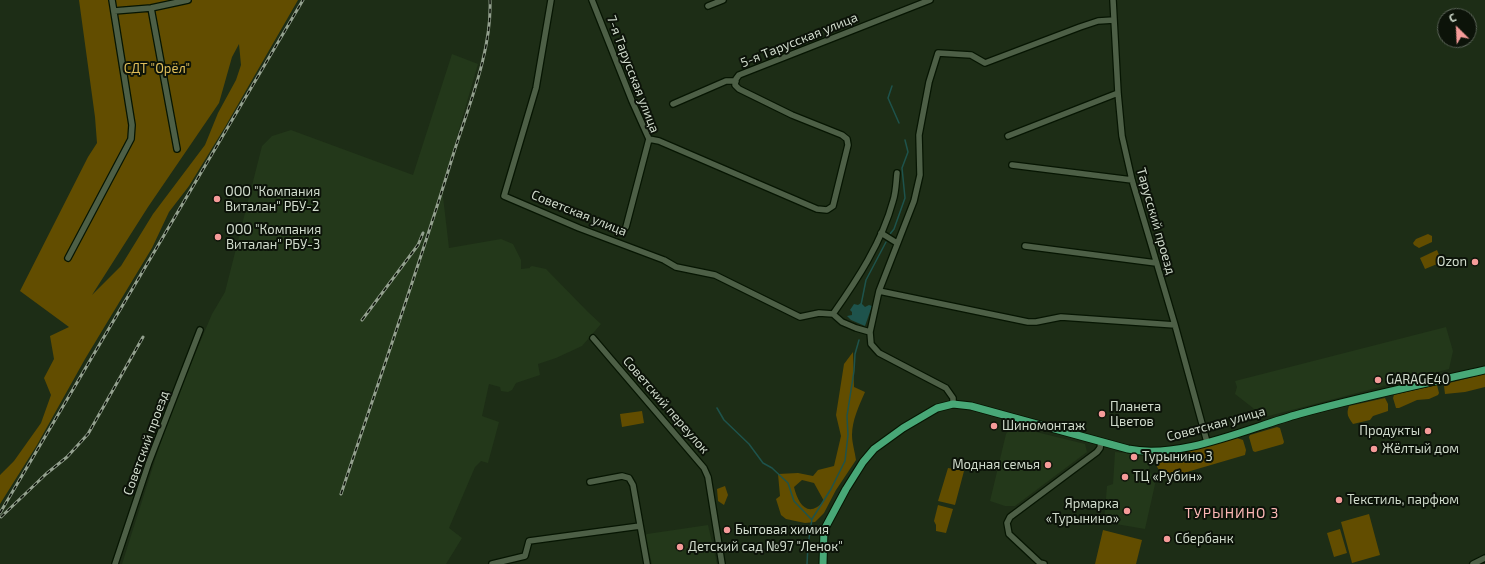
<!DOCTYPE html>
<html>
<head>
<meta charset="utf-8">
<style>
  body { margin:0 }
  #map { position:relative; width:1485px; height:564px; overflow:hidden; background:#1d2d16; font-family:"Exo 2",sans-serif }
  canvas { display:block }
  .north { position:absolute; left:1437px; top:8px; width:40px; height:40px; box-sizing:border-box; background:#0c1309; border:1px solid #5a6357; border-radius:50%; rotate:336deg; font-size:11px; font-weight:700; line-height:16px; text-align:center; color:#d0dbcc }
  .north::after { content:''; display:block; margin:auto; width:14px; height:18px; background:#f59b99; clip-path:polygon(50% 0,100% 100%,50% 72%,0 100%) }
</style>
</head>
<body>
<div id="map">
<canvas width="1485" height="564"></canvas>
<div class="north">С</div>
</div>
<script>
const g = document.querySelector('canvas').getContext('2d');
g.lineJoin = 'round';
function paint(path, color) {
  g.fillStyle = color;
  g.fill(path, 'evenodd');
}
function trace(path, color, width, dash) {
  g.strokeStyle = color;
  g.lineWidth = width;
  g.lineCap = dash ? 'butt' : 'round';
  g.setLineDash(dash || []);
  g.stroke(path);
}
function drawText(font, color, halo, rows, align = 'center') {
  g.font = font + ' "Exo 2",sans-serif';
  g.lineWidth = 4;
  g.setLineDash([]);
  g.textBaseline = 'middle';
  g.strokeStyle = halo;
  g.fillStyle = color;
  for (const [text, x, y, turn = 0] of rows) {
    g.save();
    g.translate(x, y);
    g.rotate((+turn || 0) * Math.PI / 180);
    g.textAlign = isNaN(turn) ? turn : align;
    if (halo) g.strokeText(text, 0, 0);
    g.fillText(text, 0, 0);
    g.restore();
  }
}
const built = new Path2D(`
  M452,54l26,10 -36,124 7,60 52,-9 12,5 8,16v9l9,-1v-1l2,-1 14,3 42,43 13,12 -19,22 -26,12 -18,6 2,11 -24,8 -4,7 -4,2 -7,-1 -1,-4 -11,-3 -7,32 17,6 -11,41 -7,-2 -6,6 -26,61 13,10 -16,26h-324l48,-151 42,-99 13,-22 37,-146 10,-10 19,-6 122,45z
  M1446,327l7,24 -4,18 -188,49 -8,-10 -18,-14 2,-7 -2,-6z
  M1012,426l73,18 2,8 -72,54h-10l-15,-5 16,-67z
  M1115,452l34,3v16l7,9 -11,49 -41,-7 3,-36 6,-2z
  M708,525l9,39h-65l-7,-28 2,-2z`);
const green = new Path2D(`
  M79,0h219l-73,127 -36,59 -20,26 -17,36 -67,111 -48,86 -37,59v-29l14,-14 27,-38 10,-28 -7,-17 10,-19 -4,-23 19,-9 -49,-36 68,-134 9,-14 -2,-26zM239,44l2,21 -5,15 -18,33 -13,32 -52,69 -32,52 -29,29 56,-88 71,-104 13,-46z
  M1428,234l4,2v6l-13,6 -5,-3 -1,-2 3,-4z
  M1437,250l5,12 -17,7 -5,-11z
  M853,352l1,35 11,5c-6,14 -13,28 -13,43 0,8 3,17 4,25l-20,30 -12,23 -9,9 -10,1 -19,-4 -5,-4 -5,-16 4,-3 -2,-22 20,-1 15,3 5,-6 16,-4 7,-30 -5,-21 8,-51zM802,480l12,3 10,18c-16,18 -26,3 -30,-14z
  M1485,374v13l-20,5 -20,2 -1,-8 5,-3z
  M1437,385l2,8 -1,2 -9,4 -12,1 -18,8h-3l-3,-10 1,-3z
  M1385,398l3,6v7l-15,5 -3,4 -17,4c-5,-7 -7,-10 -4,-18z
  M642,411l2,12 -22,4 -2,-13z
  M1277,427l3,1 4,14 -1,2 -28,8 -2,-1 -4,-14 1,-2z
  M1237,438l6,2 3,10 -1,5 -75,22c-9,-4 -16,-9 -14,-20l7,-2h12z
  M948,468l16,3 -9,34 -17,-4z
  M725,486l3,9 -4,10 -6,-4 -1,-12z
  M938,505l15,4 -7,24 -10,-2v-6l-2,-4z
  M1369,514l11,41 -28,8 -11,-41z
  M1340,529l7,24 -13,4 -7,-24z
  M1103,530l39,10 -6,24h-41z`);
const water = new Path2D(`
  M861,303l4,4 4,-2 3,1 -7,20 -14,-6 -4,-4 5,-1v-3l-2,-2 4,-6 4,1z`);
const stream = new Path2D(`
  M892,86l-4,12 11,25
  M890,234l4,-5 11,-31 -3,-30 6,-16 -3,-12
  M861,305l5,-25 20,-38
  M717,408l7,12 25,24 14,19 9,5 16,15 6,18 17,18
  M807,564l1,-19 4,-26 19,-30 14,-28 3,-26 -1,-19 7,-45 1,-17 4,-14`);
const minor = new Path2D(`
  M551,0l-15,88 -32,108 75,32 85,32 12,7 39,8 85,42 19,-4 14,1 9,8 14,6 14,4 1,12 8,9 67,35 7,10v6
  M592,0l40,101 17,38 -23,88
  M1113,0l5,93 4,43 10,44 43,145 32,117
  M708,6l15,-6
  M151,8l26,141
  M114,11l37,-3 37,-8
  M673,104l53,-23h10
  M1008,136l110,-43
  M649,139l10,2 158,68 10,1 6,-4 15,-61 -1,-6 -5,-4 -50,-20 -53,-26 -4,-4 1,-6 3,-4 191,-75
  M1012,165l120,15
  M881,233l16,10
  M1025,246l131,17
  M68,258l63,-119 1,-14 -20,-125
  M879,291l149,31h8l25,-5 114,8
  M833,314c24,-34 49,-72 60,-113 3,-9 3,-19 4,-28
  M870,332l9,-41 35,-90 6,-26 -1,-40 10,-53 9,-29 33,2 14,8 95,-36 18,-6 16,-1
  M593,338l111,130 4,9 14,87
  M590,482l32,-6 7,2 4,7 14,79
  M115,564l34,-102 51,-132
  M492,564l33,-8 4,-15 111,-15
  M1044,564l-4,-1 -31,-29 -2,-11 3,-6 87,-65 3,-4 1,-6
  M1473,564l12,-6`);
const major = new Path2D(`
  M823,564l1,-34 22,-41 17,-27 11,-13 29,-21 34,-20 16,-4 18,2 157,43c52,11 120,-21 171,-35 61,-17 124,-30 186,-44`);
const rail = new Path2D(`
  M362,320l56,-75 5,-12
  M341,494c38,-114 78,-227 113,-342 15,-47 38,-102 36,-152
  M0,513l303,-513
  M1,517l45,-43 21,-17 21,-23 55,-97`);
const markers = [
  [217,199,4,"#f59b99"],
  [218,237,4,"#f59b99"],
  [1475,262,4,"#f59b99"],
  [1378,380,4,"#f59b99"],
  [1102,414,4,"#f59b99"],
  [994,426,4,"#f59b99"],
  [1428,431,4,"#f59b99"],
  [1374,449,4,"#f59b99"],
  [1134,457,4,"#f59b99"],
  [1048,465,4,"#f59b99"],
  [1125,477,4,"#f59b99"],
  [1339,500,4,"#f59b99"],
  [1127,511,4,"#f59b99"],
  [727,530,4,"#f59b99"],
  [1167,539,4,"#f59b99"],
  [680,547,4,"#f59b99"]
];
const streetNames = [
  ["5-я Тарусская улица",799,40,-22],
  ["7-я Тарусская улица",633,74,69],
  ["Советская улица",579,213,22],
  ["Тарусский проезд",1156,221,74],
  ["Советский переулок",666,405,49],
  ["Советская улица",1216,424,-15],
  ["Советский проезд",146,443,-70]
];
const parkNames = [
  ["СДТ \"Орёл\"",157,69]
];
const poiNames = [
  ["ООО \"Компания",225,192],
  ["Виталан\" РБУ-2",225,207],
  ["ООО \"Компания",226,230],
  ["Виталан\" РБУ-3",226,245],
  ["Ozon",1467,262,"right"],
  ["GARAGE40",1386,380],
  ["Планета",1110,407],
  ["Цветов",1110,422],
  ["Шиномонтаж",1002,426],
  ["Продукты",1420,431,"right"],
  ["Жёлтый дом",1382,449],
  ["Турынино 3",1142,457],
  ["Модная семья",1040,465,"right"],
  ["ТЦ «Рубин»",1133,477],
  ["Текстиль, парфюм",1347,500],
  ["Ярмарка",1119,504,"right"],
  ["«Турынино»",1119,519,"right"],
  ["Бытовая химия",735,530],
  ["Сбербанк",1175,539],
  ["Детский сад №97 \"Ленок\"",688,547]
];
const neighbourhoodNames = [
  ["ТУРЫНИНО 3",1232,513]
];
paint(built, '#23381a');
paint(green, '#624d00');
paint(water, '#1e534c');
trace(stream, '#1e534c', 1.5);
trace(minor, '#061502', 8);
trace(major, '#061502', 9);
trace(minor, '#4d5f46', 5.5);
trace(major, '#48a877', 7);
trace(rail, '#94a18f', 3);
trace(rail, '#0c1309', 1.5, [4.5]);
for (const [x, y, r, color] of markers) {
  const dot = new Path2D();
  dot.arc(x, y, r, 0, 2 * Math.PI);
  g.fillStyle = color;
  g.fill(dot);
  trace(dot, '#0c1309', 1.5);
}
drawText('13px', '#d0dbcc', '#0c1309', streetNames);
drawText('13px', '#e1bf5b', '#0c1309', parkNames);
drawText('13px', '#d0dbcc', '#0c1309', poiNames, 'left');
g.letterSpacing = '1px';
drawText('14px', '#fcb7b5', '#0c1309', neighbourhoodNames);
g.letterSpacing = '0px';
</script>
</body>
</html>
